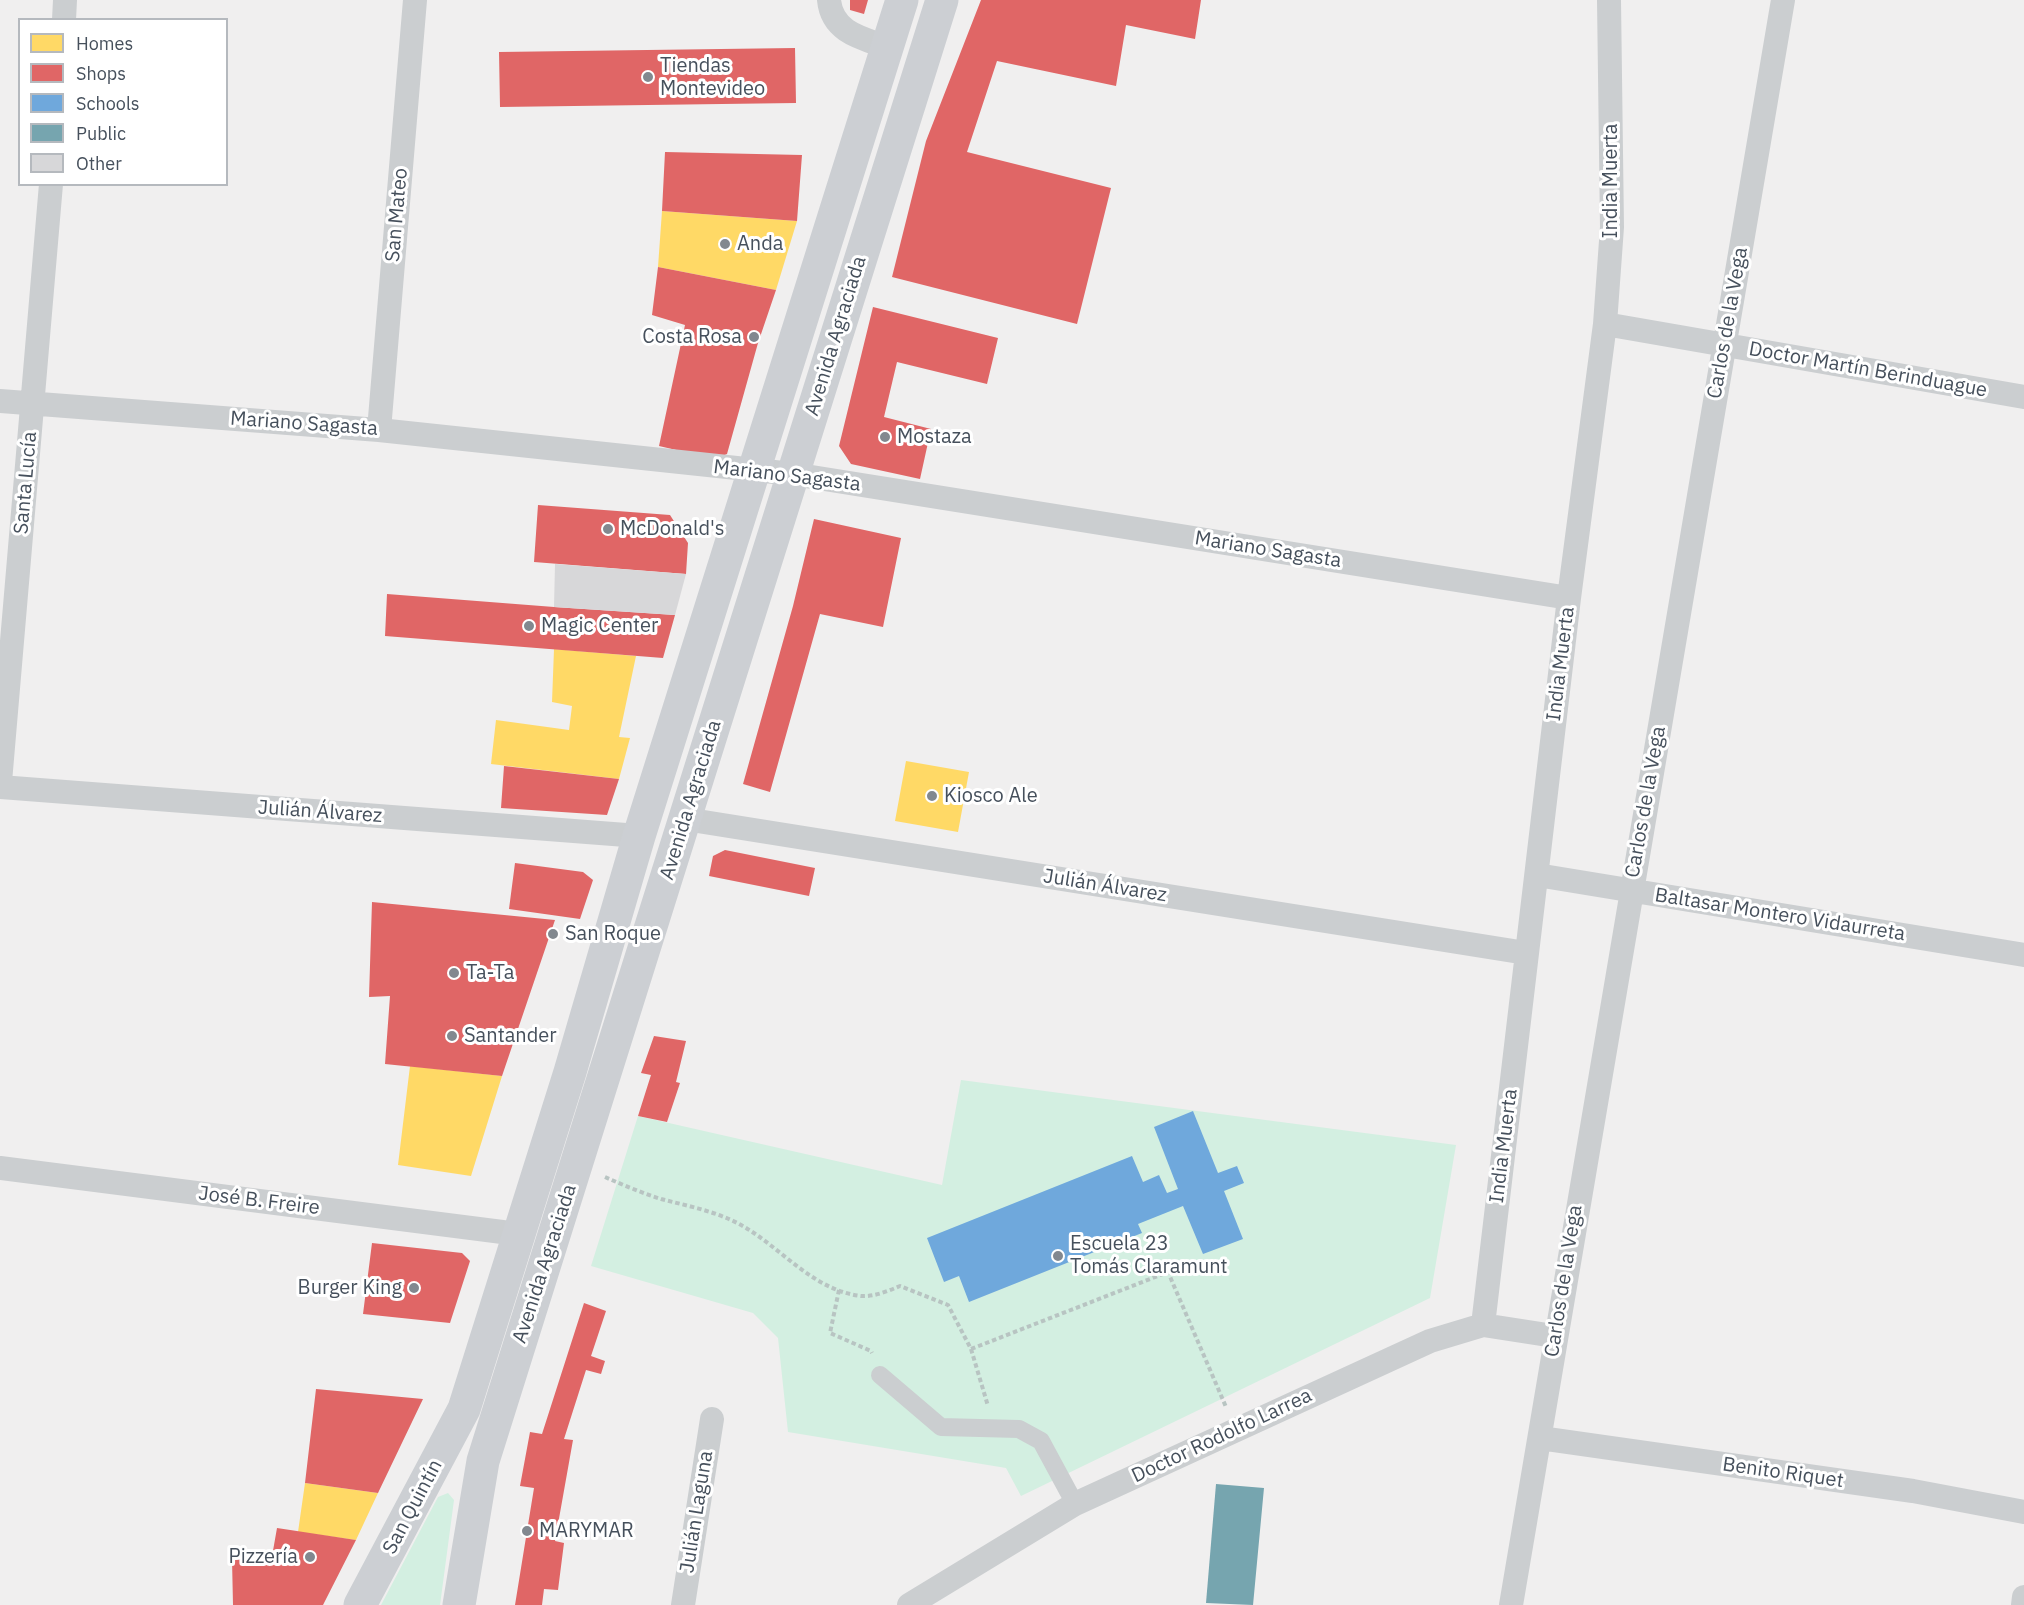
<!DOCTYPE html>
<html>
<head>
<meta charset="utf-8">
<style>
  body { margin:0 }
  #map { position:relative; width:2024px; height:1605px; overflow:hidden; background:#f0efef; font-family:"IBM Plex Sans",sans-serif }
  canvas { display:block }
  .legend { position:absolute; left:18px; top:18px; width:210px; height:168px; box-sizing:border-box; background:#fff; border:2px solid #b5b9be; margin:0; padding:8px 10px; list-style:none; font-size:18px; color:#46505c }
  .legend li { display:flex; align-items:center; gap:12px; height:30px }
  .legend b { width:30px; border:2px solid #b5b9be }
</style>
</head>
<body>
<div id="map">
<canvas width="2024" height="1605"></canvas>
<ul class="legend">
<li><b style="height:16px;background:#ffd966"></b>Homes</li>
<li><b style="height:16px;background:#e06666"></b>Shops</li>
<li><b style="height:16px;background:#6fa8dc"></b>Schools</li>
<li><b style="height:16px;background:#76a5af"></b>Public</li>
<li><b style="height:16px;background:#d7d7d9"></b>Other</li>
</ul>
</div>
<script>
const g = document.querySelector('canvas').getContext('2d');
g.lineJoin = 'round';
function paint(path, color) {
  g.fillStyle = color;
  g.fill(path, 'evenodd');
}
function trace(path, color, width, dash) {
  g.strokeStyle = color;
  g.lineWidth = width;
  g.lineCap = dash ? 'butt' : 'round';
  g.setLineDash(dash || []);
  g.stroke(path);
}
function drawText(font, color, halo, rows, align = 'center') {
  g.font = font + ' "IBM Plex Sans",sans-serif';
  g.lineWidth = 6;
  g.setLineDash([]);
  g.textBaseline = 'middle';
  g.strokeStyle = halo;
  g.fillStyle = color;
  for (const [text, x, y, turn = 0] of rows) {
    g.save();
    g.translate(x, y);
    g.rotate((+turn || 0) * Math.PI / 180);
    g.textAlign = isNaN(turn) ? turn : align;
    if (halo) g.strokeText(text, 0, 0);
    g.fillText(text, 0, 0);
    g.restore();
  }
}
const green = new Path2D(`
  M961,1080l495,65 -26,153 -409,198 -15,-28 -218,-36 -10,-94 -25,-25 -162,-47 47,-150 304,69z
  M448,1493l6,7 -14,105h-59l57,-108z`);
const homes = new Path2D(`
  M662,211l135,10 -21,69 -118,-23z
  M554,649l82,7 -17,81 11,1 -11,41 -128,-15 5,-44 73,10 3,-24 -20,-4z
  M906,761l63,11 -11,60 -63,-11z
  M410,1066l92,10 -31,100 -73,-11z
  M305,1483l73,10 -22,47 -58,-8z`);
const shops = new Path2D(`
  M850,0h18l-4,14 -14,-4z
  M981,0h220l-6,39 -69,-14 -10,61 -119,-25 -30,91 144,36 -34,136 -185,-47 34,-136z
  M795,48l1,55 -296,4 -1,-55z
  M665,152l137,3 -5,66 -135,-10z
  M658,267l118,23 -18,53 -31,111 -12,5 -56,-13 26,-121 -33,-10z
  M873,307l125,31 -11,46 -90,-22 -13,55 47,12 -11,50 -69,-15 -12,-18z
  M538,505l132,10 18,28 -2,31 -152,-12z
  M814,519l87,19 -18,89 -63,-13 -50,178 -27,-8 50,-178z
  M387,594l167,13 121,8 -12,43 -278,-22z
  M504,766l115,13 -12,36 -106,-7z
  M725,850l90,18 -6,28 -100,-20 4,-20z
  M515,863l68,9 10,8 -13,39 -71,-10z
  M372,902l183,18 -53,156 -117,-12 5,-68 -21,1z
  M654,1036l32,5 -10,41 4,1 -13,39 -29,-6 13,-41 -10,-2z
  M372,1243l90,10 8,8 -20,62 -87,-9z
  M584,1303l22,8 -15,45 14,5 -4,13 -15,-4 -22,69 9,1 -18,101 9,2 -6,47 -14,-1 -2,16h-27l19,-117 -14,-2 10,-54 12,2z
  M316,1389l107,10 -45,94 -73,-10z
  M277,1528l79,12 -33,65h-90l-1,-46 39,3z`);
const schools = new Path2D(`
  M1193,1111l25,62 19,-7 7,17 -20,8 19,48 -40,15 -20,-48 -45,18 4,9 -173,69 -10,-26 -15,6 -17,-44 205,-82 11,26 16,-7 8,18 11,-4 -24,-62z`);
const public = new Path2D(`
  M1216,1484l48,4 -11,117 -47,-2z`);
const building = new Path2D(`
  M555,564l131,10 -11,41 -121,-8z`);
const path = new Path2D(`
  M605,1177c18,8 37,16 56,22 23,6 48,11 70,21 45,20 78,70 130,76 13,1 27,-5 39,-10l48,19 23,44 197,-77 58,135
  M839,1290l-9,43 41,18 1,2
  M971,1349l17,57`);
const pedestrian = new Path2D(`
  M880,1375l61,52 78,2 22,12 34,63`);
const minor = new Path2D(`
  M829,0c3,32 32,38 58,47
  M64,20l1,-20
  M1605,324l419,73
  M0,401l379,29 414,44 776,124
  M379,430l36,-430
  M0,782l51,-598
  M0,787l639,49
  M685,819l841,134
  M1537,875l487,80
  M0,1168l518,66
  M1483,1325l86,-727 36,-274 7,-97 -3,-227
  M1540,1438l373,53 111,21
  M683,1605l29,-186
  M909,1605l166,-101 355,-163 53,-16 71,11
  M1511,1605l272,-1605
  M2023,1605l1,-8`);
const secondary = new Path2D(`
  M360,1605l104,-196 106,-337 69,-236 263,-836
  M459,1605l24,-144 459,-1461`);
const markers = [
  [648,77,6,"#82888f"],
  [725,244,6,"#82888f"],
  [754,337,6,"#82888f"],
  [885,437,6,"#82888f"],
  [608,529,6,"#82888f"],
  [529,626,6,"#82888f"],
  [932,796,6,"#82888f"],
  [553,934,6,"#82888f"],
  [454,973,6,"#82888f"],
  [452,1036,6,"#82888f"],
  [1058,1256,6,"#82888f"],
  [414,1288,6,"#82888f"],
  [527,1531,6,"#82888f"],
  [310,1557,6,"#82888f"]
];
const poiNames = [
  ["Tiendas",660,66],
  ["Montevideo",660,89],
  ["Anda",737,244],
  ["Costa Rosa",742,337,"right"],
  ["Mostaza",897,437],
  ["McDonald's",620,529],
  ["Magic Center",541,626],
  ["Kiosco Ale",944,796],
  ["San Roque",565,934],
  ["Ta-Ta",466,973],
  ["Santander",464,1036],
  ["Escuela 23",1070,1244],
  ["Tomás Claramunt",1070,1267],
  ["Burger King",402,1288,"right"],
  ["MARYMAR",539,1531],
  ["Pizzería",298,1557,"right"]
];
const streetNames = [
  ["India Muerta",1611,181,-90],
  ["San Mateo",397,215,-85],
  ["Carlos de la Vega",1728,323,-80],
  ["Avenida Agraciada",836,336,-73],
  ["Doctor Martín Berinduague",1868,370,10],
  ["Mariano Sagasta",304,424,4],
  ["Mariano Sagasta",787,476,7],
  ["Santa Lucía",26,483,-85],
  ["Mariano Sagasta",1268,550,9],
  ["India Muerta",1561,664,-83],
  ["Avenida Agraciada",691,800,-73],
  ["Carlos de la Vega",1646,802,-80],
  ["Julián Álvarez",320,812,4],
  ["Julián Álvarez",1105,886,9],
  ["Baltasar Montero Vidaurreta",1780,915,9],
  ["India Muerta",1504,1146,-83],
  ["José B. Freire",259,1201,7],
  ["Avenida Agraciada",545,1264,-72],
  ["Carlos de la Vega",1564,1281,-81],
  ["Doctor Rodolfo Larrea",1222,1436,-25],
  ["Benito Riquet",1783,1473,8],
  ["San Quintín",413,1507,-62],
  ["Julián Laguna",697,1512,-81]
];
paint(green, '#d3efe1');
paint(homes, '#ffd966');
paint(shops, '#e06666');
paint(schools, '#6fa8dc');
paint(public, '#76a5af');
paint(building, '#d7d7d9');
trace(path, '#b8c4c2', 4, [4.5, 3]);
trace(pedestrian, '#cbced0', 18);
trace(minor, '#cbced0', 24);
trace(secondary, '#cccfd3', 33);
for (const [x, y, r, color] of markers) {
  const dot = new Path2D();
  dot.arc(x, y, r, 0, 2 * Math.PI);
  g.fillStyle = color;
  g.fill(dot);
  trace(dot, '#fff', 2);
}
drawText('20px', '#46505c', '#fff', poiNames, 'left');
drawText('20px', '#46505c', '#fff', streetNames);
</script>
</body>
</html>
